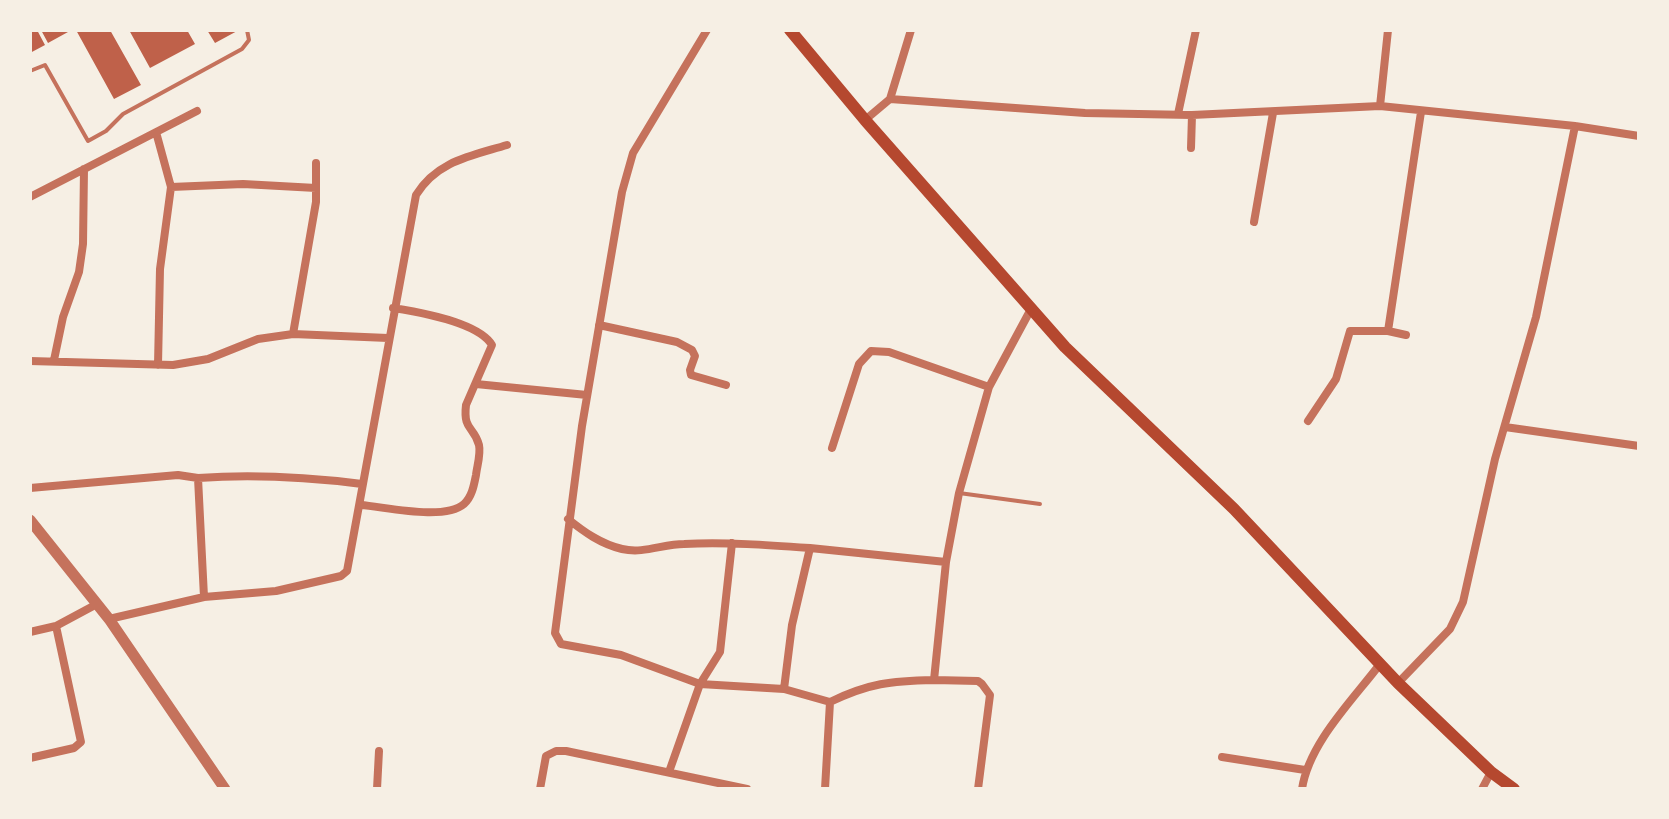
<!DOCTYPE html>
<html>
<head>
<meta charset="utf-8">
<style>
  body { margin:0 }
  #map { position:relative; width:1669px; height:819px; overflow:hidden; background:#f6efe4; font-family:Lora,serif }
  canvas { display:block }
  .frame { position:absolute; inset:0; border:32px solid #f6efe4; pointer-events:none }
</style>
</head>
<body>
<div id="map">
<canvas width="1669" height="819"></canvas>
<div class="frame"></div>
</div>
<script>
const g = document.querySelector('canvas').getContext('2d');
g.lineJoin = 'round';
function paint(path, color) {
  g.fillStyle = color;
  g.fill(path, 'evenodd');
}
function trace(path, color, width, dash) {
  g.strokeStyle = color;
  g.lineWidth = width;
  g.lineCap = dash ? 'butt' : 'round';
  g.setLineDash(dash || []);
  g.stroke(path);
}
const building = new Path2D(`
  M30,30h7l8,15 -15,8z
  M41,30h26l1,2 -20,11z
  M76,30h34l31,55 -27,14z
  M129,30h58l8,14 -45,24z
  M207,30h32l-24,13z`);
const service = new Path2D(`
  M30,71l15,-6 43,76 18,-10 17,-17 119,-65 7,-9 -2,-10
  M959,493l81,11`);
const minor = new Path2D(`
  M707,30l-74,123 -11,39 -40,234 -27,207 6,11 60,11 79,29 84,5 46,13 -5,87
  M890,99l195,14 107,2 188,-9 195,20 64,10
  M1380,106l8,-76
  M1178,114l18,-84
  M865,120l25,-21 21,-69
  M156,132l15,55 -11,82 -2,96
  M1191,148l1,-33
  M171,187l72,-3 73,4
  M30,197l167,-86
  M1254,222l19,-109
  M599,325l78,17 15,8 3,6 -5,14 1,5 35,10
  M1388,331l33,-219
  M293,334l23,-132v-39
  M54,360l9,-43 16,-45 4,-28 1,-75
  M30,361l143,4 35,-6 50,-20 35,-5 95,4
  M476,384l111,11
  M1308,421l28,-42 14,-48h38l18,4
  M1505,427l134,19
  M832,448l27,-84 12,-13 18,1 100,35
  M198,478c56,-4 109,-1 164,6
  M30,488l148,-13 20,3 6,119
  M361,505c25,2 83,16 103,-1 8,-7 10,-19 12,-29 1,-9 5,-21 3,-30 -5,-19 -16,-14 -13,-40l26,-60c-14,-23 -73,-33 -99,-37
  M568,519c16,13 33,25 54,30 22,5 41,-5 62,-5 42,-2 84,1 126,4l-18,77 -8,64
  M810,548l136,14
  M109,619l95,-22 72,-6 65,-15 6,-5 69,-376c21,-34 55,-39 91,-50
  M30,632l26,-6 41,-22
  M1398,683l52,-54 13,-27 32,-143 41,-142 39,-191
  M830,702c39,-19 61,-21 104,-22
  M1222,757l83,13
  M30,758l44,-10 7,-6 -25,-116
  M669,772l31,-88 20,-32 12,-109
  M377,789l2,-38
  M540,789l6,-33 10,-5h10l181,38
  M978,789l12,-94 -8,-11 -4,-3 -44,-1 12,-118 13,-69 30,-106 42,-78
  M1302,789c7,-46 50,-88 78,-125
  M1482,789l9,-17`);
const tertiary = new Path2D(`
  M30,520l79,99 116,170`);
const secondary = new Path2D(`
  M790,30l75,90 200,227 169,162 164,174 93,89 23,17`);
paint(building, '#bf614a');
trace(service, '#c5725c', 4);
trace(minor, '#c5725c', 8);
trace(tertiary, '#c5725c', 11);
trace(secondary, '#b5482f', 12);
</script>
</body>
</html>
